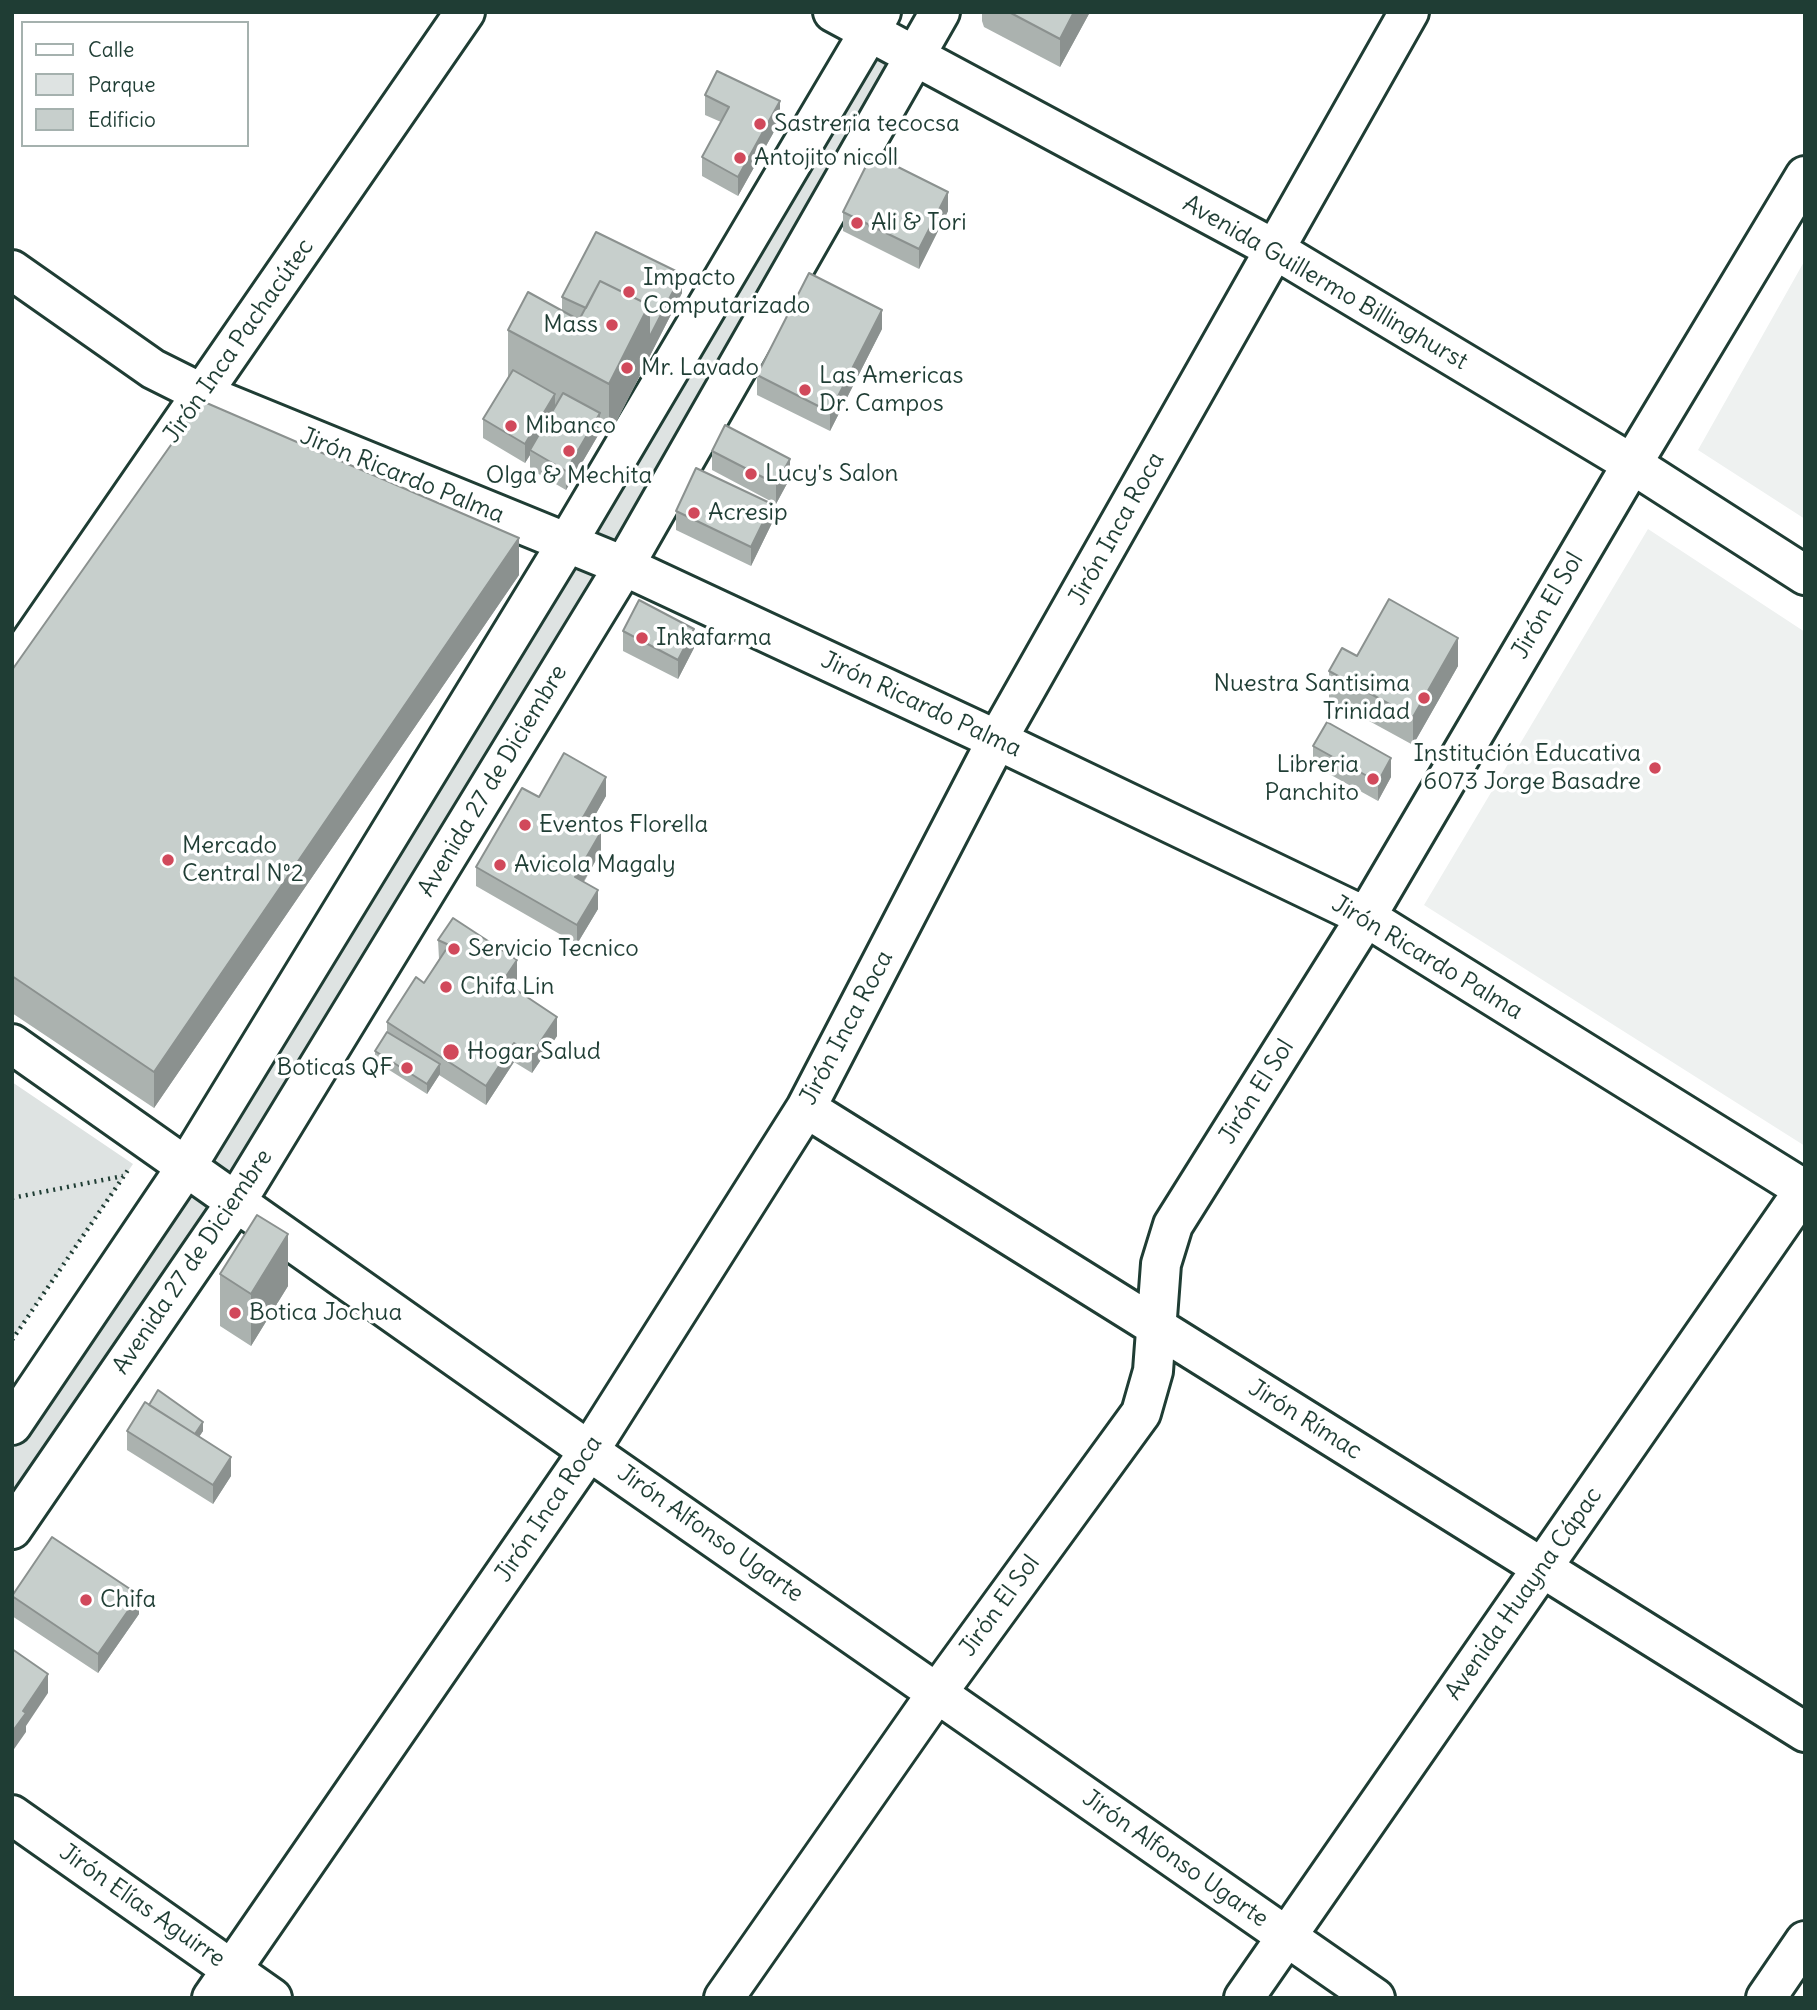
<!DOCTYPE html>
<html>
<head>
<meta charset="utf-8">
<style>
  body { margin:0 }
  #map { position:relative; width:1817px; height:2010px; overflow:hidden; background:#fff; font-family:Delius,sans-serif }
  canvas { display:block }
  .frame { position:absolute; inset:0; border:14px solid #1f3d34; pointer-events:none }
  .legend { position:absolute; left:21px; top:21px; width:228px; height:126px; box-sizing:border-box; background:#fff; border:2px solid #a5b1ae; margin:0; padding:9px 12px; list-style:none; font-size:21px; color:#1f3d34 }
  .legend li { display:flex; align-items:center; gap:14px; height:35px }
  .legend b { width:35px; border:2px solid #a5b1ae }
</style>
</head>
<body>
<div id="map">
<canvas width="1817" height="2010"></canvas>
<div class="frame"></div>
<ul class="legend">
<li><b style="height:9px;background:#fff"></b>Calle</li>
<li><b style="height:19px;background:#dee3e2"></b>Parque</li>
<li><b style="height:19px;background:#c7cfcc"></b>Edificio</li>
</ul>
</div>
<script>
const g = document.querySelector('canvas').getContext('2d');
g.lineJoin = 'round';
function paint(path, color) {
  g.fillStyle = color;
  g.fill(path, 'evenodd');
}
function trace(path, color, width, dash) {
  g.strokeStyle = color;
  g.lineWidth = width;
  g.lineCap = dash ? 'butt' : 'round';
  g.setLineDash(dash || []);
  g.stroke(path);
}
function drawText(font, color, halo, rows, align = 'center') {
  g.font = font + ' Delius,sans-serif';
  g.lineWidth = 7;
  g.setLineDash([]);
  g.textBaseline = 'middle';
  g.strokeStyle = halo;
  g.fillStyle = color;
  for (const [text, x, y, turn = 0] of rows) {
    g.save();
    g.translate(x, y);
    g.rotate((+turn || 0) * Math.PI / 180);
    g.textAlign = isNaN(turn) ? turn : align;
    if (halo) g.strokeText(text, 0, 0);
    g.fillText(text, 0, 0);
    g.restore();
  }
}
const built = new Path2D(`
  M1805,260v259l-107,-69z
  M1648,529l157,103v514l-381,-241z`);
const green = new Path2D(`
  M873,47l25,16 -279,488 -35,-16z
  M574,558l29,15 -369,610 -31,-22z
  M12,1082l121,82 -121,176z
  M191,1184l23,20 -202,298v-51z`);
const path = new Path2D(`
  M12,1198l111,-22
  M12,1340l116,-170`);
const minor = new Path2D(`
  M833,12l441,237 358,215 173,111
  M12,270l141,99 50,25 421,172 373,174 369,177 439,273
  M12,669l453,-657
  M12,1044l577,407 786,547
  M806,1108l999,624
  M12,1425l174,-258 381,-624 314,-531
  M12,1529l224,-327 388,-636 316,-554
  M12,1815l260,183
  M212,1998l377,-547 217,-343 191,-368 412,-728
  M724,1998l213,-305 204,-280 12,-42 8,-107 12,-39 193,-308 266,-453 173,-288
  M1244,1998l560,-808
  M1766,1998l39,-57`);
const wall = new Path2D(`
  M982,12h108l-30,55 -76,-40 -2,-6z
  M705,95l75,26 -42,75 -36,-20v-19l19,-35 -16,-7z
  M948,211l-29,58 -76,-38v-19z
  M682,293l-73,143 -9,-4 -34,58 -36,-21v-14l-5,8 -42,-25v-19l25,-41v-48l54,-19v-14z
  M882,329l-52,102 -73,-36v-20z
  M712,451l78,27 -14,26 -64,-34z
  M676,511l96,12 -21,43 -75,-36z
  M519,575l-365,533 -142,-95v-343z
  M623,631l71,17 -16,31 -55,-28z
  M1357,656l101,10 -45,79 -84,-46v-28z
  M1313,746l78,31 -13,24 -65,-36z
  M606,796l-17,30 12,25 -17,31 14,27 -21,35 -101,-58v-19l63,-70z
  M438,940l79,39 -5,8 45,49 -25,37 -18,-11 -28,43 -47,-30 -12,19 -52,-33v-10l12,-19v-10l37,-39 15,-24z
  M220,1274l68,12 -37,60 -31,-20z
  M127,1431h76l-4,6 32,39 -18,28 -86,-54z
  M12,1596l127,18 -41,59 -86,-57z`);
const shadedWall = new Path2D(`
  M1074,12h16l-30,55v-28z
  M780,101v20l-42,75v-19z
  M948,192v19l-29,58v-20z
  M682,274v19l-73,143v-52l40,-79z
  M882,310v19l-52,102v-19z
  M555,394v19l-25,37v5l-5,8v-19z
  M600,413v19l-34,58v-19z
  M790,459v19l-14,26v-20z
  M772,504v19l-21,43v-19z
  M519,538v37l-365,533v-36z
  M694,629v19l-16,31v-19z
  M1458,638v28l-45,79v-28z
  M1391,758v19l-13,24v-19z
  M606,777v19l-25,44v-19z
  M601,832v19l-26,45v-19z
  M598,890v19l-21,35v-19z
  M517,960v19l-14,21v-19z
  M557,1017v19l-25,37v-19z
  M514,1043v19l-28,43v-19z
  M440,1064v10l-13,20v-10z
  M288,1234v52l-37,60v-52z
  M203,1422v9l-13,19v-10z
  M231,1457v19l-18,28v-19z
  M139,1595v19l-41,59v-19z
  M48,1674v19l-22,33v6l-14,20v-19l11,-22z`);
const building = new Path2D(`
  M1009,12h65l-14,27z
  M717,71l63,30 -42,76 -36,-20 27,-50 -24,-12z
  M872,154l76,38 -29,57 -76,-37z
  M596,232l86,42 -33,64v-33l-49,-24 -14,27 -24,-11z
  M809,273l73,37 -52,102 -73,-37z
  M600,281l49,24 -40,79 -101,-54 20,-38 51,28z
  M513,370l42,24 -30,50 -42,-25z
  M563,393l37,20 -34,58 -36,-21z
  M202,401l317,137 -365,534 -142,-96v-306z
  M725,425l65,34 -14,25 -64,-33z
  M696,468l76,36 -21,43 -75,-36z
  M1389,599l69,39 -45,79 -84,-46 13,-23 15,8z
  M639,600l55,29 -16,31 -55,-29z
  M1327,722l64,36 -13,24 -65,-36z
  M564,753l42,24 -25,44 20,11 -26,45 23,13 -21,35 -101,-58 46,-79 17,9z
  M453,918l64,42 -14,21 54,36 -25,37 -18,-11 -28,43 -99,-64 29,-45 8,6 25,-38 -11,-5z
  M387,1032l53,32 -13,20 -52,-33z
  M257,1215l31,19 -37,60 -31,-20z
  M158,1390l45,32 -8,12 -46,-29z
  M145,1402l86,55 -18,28 -86,-54z
  M52,1537l87,58 -41,59 -86,-58z
  M12,1649l36,25 -25,37 3,2 -14,19z`);
const markers = [
  [760,124,7,"#d1495b"],
  [740,158,7,"#d1495b"],
  [857,223,7,"#d1495b"],
  [629,292,7,"#d1495b"],
  [612,325,7,"#d1495b"],
  [627,368,7,"#d1495b"],
  [805,390,7,"#d1495b"],
  [511,426,7,"#d1495b"],
  [569,451,7,"#d1495b"],
  [751,474,7,"#d1495b"],
  [694,513,7,"#d1495b"],
  [642,638,7,"#d1495b"],
  [1424,698,7,"#d1495b"],
  [1655,768,7,"#d1495b"],
  [1373,779,7,"#d1495b"],
  [525,825,7,"#d1495b"],
  [168,860,7,"#d1495b"],
  [500,865,7,"#d1495b"],
  [454,949,7,"#d1495b"],
  [446,987,7,"#d1495b"],
  [451,1052,9,"#d1495b"],
  [407,1068,7,"#d1495b"],
  [235,1313,7,"#d1495b"],
  [86,1600,7,"#d1495b"]
];
const poiNames = [
  ["Sastreria tecocsa",774,124],
  ["Antojito nicoll",754,158],
  ["Ali & Tori",871,223],
  ["Impacto",643,278],
  ["Computarizado",643,306],
  ["Mass",598,325,"right"],
  ["Mr. Lavado",641,368],
  ["Las Americas",819,376],
  ["Dr. Campos",819,404],
  ["Mibanco",525,426],
  ["Lucy's Salon",765,474],
  ["Olga & Mechita",569,476,"center"],
  ["Acresip",708,513],
  ["Inkafarma",656,638],
  ["Nuestra Santisima",1410,684,"right"],
  ["Trinidad",1410,712,"right"],
  ["Institución Educativa",1641,754,"right"],
  ["6073 Jorge Basadre",1641,782,"right"],
  ["Libreria",1359,765,"right"],
  ["Panchito",1359,793,"right"],
  ["Eventos Florella",539,825],
  ["Mercado",182,846],
  ["Central N°2",182,874],
  ["Avicola Magaly",514,865],
  ["Servicio Tecnico",468,949],
  ["Chifa Lin",460,987],
  ["Hogar Salud",467,1052],
  ["Boticas QF",393,1068,"right"],
  ["Botica Jochua",249,1313],
  ["Chifa",100,1600]
];
const streetNames = [
  ["Avenida Guillermo Billinghurst",1325,283,30],
  ["Jirón Inca Pachacútec",239,341,-55],
  ["Jirón Ricardo Palma",402,476,22],
  ["Jirón Inca Roca",1117,529,-61],
  ["Jirón El Sol",1548,606,-60],
  ["Jirón Ricardo Palma",921,705,25],
  ["Avenida 27 de Diciembre",493,781,-59],
  ["Jirón Ricardo Palma",1427,958,31],
  ["Jirón Inca Roca",847,1028,-62],
  ["Jirón El Sol",1257,1092,-58],
  ["Avenida 27 de Diciembre",193,1262,-56],
  ["Jirón Rímac",1305,1420,32],
  ["Jirón Inca Roca",549,1509,-56],
  ["Jirón Alfonso Ugarte",710,1534,35],
  ["Avenida Huayna Cápac",1524,1594,-55],
  ["Jirón El Sol",1000,1606,-54],
  ["Jirón Alfonso Ugarte",1175,1859,35],
  ["Jirón Elías Aguirre",142,1906,35]
];
paint(built, '#eef1f0');
paint(green, '#dee3e2');
trace(minor, '#1f3d34', 44);
trace(path, '#1f3d34', 4.5, [2, 5]);
trace(minor, '#fff', 38);
paint(wall, '#abb2af');
paint(shadedWall, '#8b918f');
paint(building, '#c7cfcc');
trace(building, '#8b918f', 2);
for (const [x, y, r, color] of markers) {
  const dot = new Path2D();
  dot.arc(x, y, r, 0, 2 * Math.PI);
  g.fillStyle = color;
  g.fill(dot);
  trace(dot, '#fff', 2.5);
}
drawText('24px', '#1f3d34', '#fff', poiNames, 'left');
drawText('24px', '#1f3d34', '#fff', streetNames);
</script>
</body>
</html>
